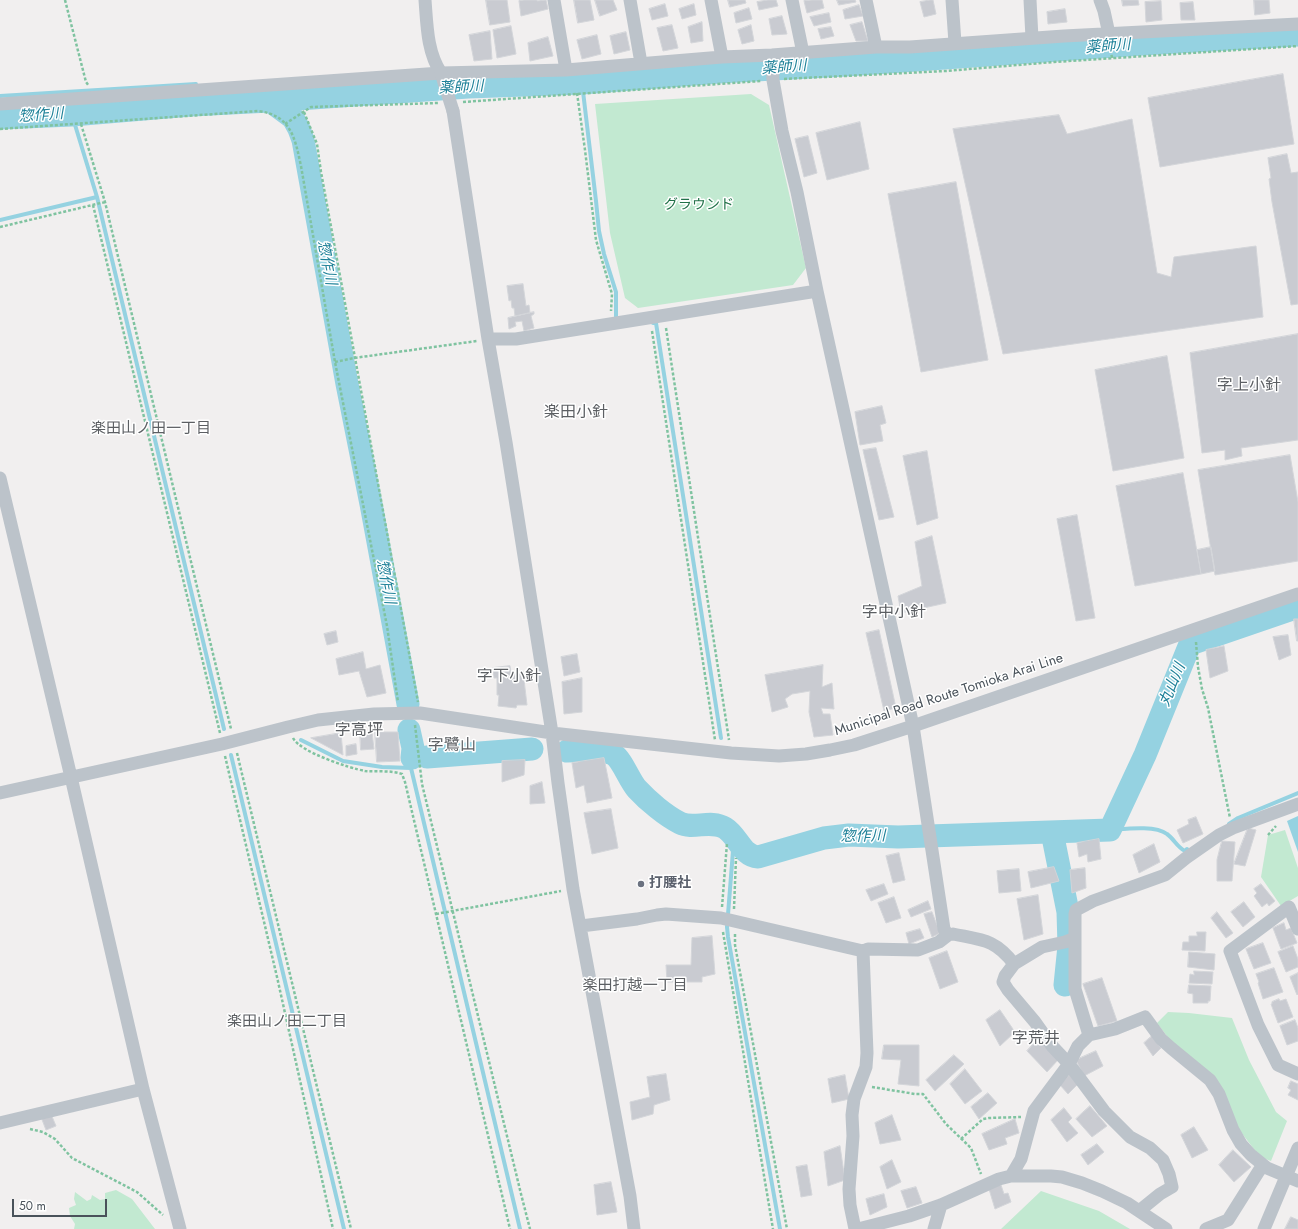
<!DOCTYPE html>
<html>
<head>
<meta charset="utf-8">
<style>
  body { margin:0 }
  #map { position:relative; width:1298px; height:1229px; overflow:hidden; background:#f1efef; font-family:Jost,sans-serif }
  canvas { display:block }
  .scale { position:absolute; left:12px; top:1199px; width:95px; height:18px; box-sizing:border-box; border:2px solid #49525a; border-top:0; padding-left:5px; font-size:12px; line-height:14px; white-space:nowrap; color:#49525a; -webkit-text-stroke:3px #fff; paint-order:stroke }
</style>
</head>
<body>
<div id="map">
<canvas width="1298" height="1229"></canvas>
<div class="scale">50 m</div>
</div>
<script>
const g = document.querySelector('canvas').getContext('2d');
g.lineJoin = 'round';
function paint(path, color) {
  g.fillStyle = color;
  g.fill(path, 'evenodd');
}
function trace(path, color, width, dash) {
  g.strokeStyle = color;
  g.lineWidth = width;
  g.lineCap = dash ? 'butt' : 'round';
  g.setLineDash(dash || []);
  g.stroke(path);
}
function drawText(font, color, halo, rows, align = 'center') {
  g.font = font + ' Jost,"Noto Sans JP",sans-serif';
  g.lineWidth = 3;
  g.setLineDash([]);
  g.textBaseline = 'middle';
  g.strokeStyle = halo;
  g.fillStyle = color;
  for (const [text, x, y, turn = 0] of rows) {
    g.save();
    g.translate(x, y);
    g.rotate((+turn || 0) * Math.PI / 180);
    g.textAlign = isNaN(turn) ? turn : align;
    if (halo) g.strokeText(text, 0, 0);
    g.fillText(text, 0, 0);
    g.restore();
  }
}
const green = new Path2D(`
  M751,94l18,11 37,163 -13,17 -155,23 -13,-10 -15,-65 -15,-129z
  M1285,830l13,38v28l-17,10 -20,-29 7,-42z
  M1168,1012l21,1 43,5 17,42 27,52 11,9 -16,40 -11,-4 -23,-30 -10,-19 -51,-60 -19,-25z
  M116,1190l16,9 23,30h-81l1,-5 -5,-8 -1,-8 7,-3 -2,-6 1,-7 12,9 4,-2 1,-4 8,5 5,-1v-6z
  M1041,1191l58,20 31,18h-129z`);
const water = new Path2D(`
  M1298,816v36l-11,-31z`);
const stream = new Path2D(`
  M582,83l14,118 3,30 5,23 12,38v28
  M0,96l196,-12
  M72,115l25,82 127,532
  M0,220l97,-23
  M653,323h3l65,415
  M301,740l42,21 39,6 29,1
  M231,755l113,474
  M412,758l-1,10 109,461
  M1229,824l9,-6 60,-25
  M1110,830c15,-1 45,-5 57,4 7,5 10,13 18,17l2,-2
  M733,851l-6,76 1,10 52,292`);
const river = new Path2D(`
  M270,101l198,-14 114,-4 137,-11 127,-7 296,-21 156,-9
  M0,118l72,-3 119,-10 79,-4 23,17 6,11 4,11 44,244 24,120 37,200
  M409,730l4,18 -1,10
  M567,751c15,0 33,-3 46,3 9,5 16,26 24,35 11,12 29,27 43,34 14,7 30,-4 45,5 13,8 17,28 33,29l66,-19 25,-3 49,2 212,-7 35,-75 45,-111 108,-37
  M427,757l105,-8
  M1052,832l16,80 1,34 -4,39`);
const building = new Path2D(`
  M486,0h21l3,22 -20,3z
  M524,0h13v1l9,-1 2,9 -27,7 -2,-15z
  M574,0h16l4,20 -16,3z
  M595,0h18l4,10 -17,6z
  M728,0h17l1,3 -16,4z
  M768,0h8l2,6 -19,4 -2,-8z
  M812,0h10l2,8 -17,5 -3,-12z
  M837,0h18l1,2 -17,3z
  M930,0h3l3,14 -12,3 -4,-15z
  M1122,0h16l1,5 -16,1z
  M1254,0h15l1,13 -15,2z
  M1161,1l1,19 -16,2 -1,-20z
  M1193,2l2,18h-14l-1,-17z
  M665,4l3,12 -16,4 -3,-11z
  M694,4l2,11 -14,4 -3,-10z
  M859,5l4,11 -18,3 -2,-9z
  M749,8l3,11 -16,4 -2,-10z
  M1065,9l2,13 -19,2 -1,-12z
  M829,13l2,9 -17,4 -4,-9z
  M782,16l5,18 -15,1 -3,-16z
  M702,22l1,19 -12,2 -3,-16z
  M862,22l6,19h-12l-6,-16z
  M672,25l6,23 -15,3 -6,-23z
  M751,25l3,16 -12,3 -4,-14z
  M511,26l5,28 -19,4 -4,-28z
  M831,27l3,9 -13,3 -3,-10z
  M490,31l2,28 -18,2 -5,-26z
  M626,32l4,18 -16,4 -4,-18z
  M597,35l4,19 -19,5 -5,-19z
  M548,37l5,19 -23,5 -2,-18z
  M1283,74l11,70 -134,23 -12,-69z
  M1059,115l8,19 65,-15 25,154 14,4 3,-20 82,-11 7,71 -260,37 -50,-225z
  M860,122l9,47 -42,11 -11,-47z
  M808,136l9,37 -13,4 -9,-38z
  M1287,154l4,19 7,-1v132l-7,1 -19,-103 -3,-23 2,-1 -3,-20z
  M956,182l32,178 -67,12 -33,-178z
  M523,284l3,22 3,-1 1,8 -15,3 -1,-8h-2l-1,-8 -2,1 -2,-15z
  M534,312v2l-3,2 3,12 -10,3 -2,-10 -7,1 1,4 -7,3 -1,-11z
  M1298,334v106l-57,8 1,8 -17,4v-10l-23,3 -12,-100z
  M1167,356l17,102 -71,13 -18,-101z
  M882,406l4,17 -6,2 3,16 -23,4 -5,-33z
  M876,448l18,69 -15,3 -16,-70z
  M927,451l11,67 -21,7 -14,-69z
  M1290,455l8,47v59l-83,14 -17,-105z
  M1183,473l18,101 -66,12 -19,-100z
  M1077,515l18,103 -19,3 -19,-102z
  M932,536l14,67 -45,10 -3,-17 24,-10 -7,-44z
  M1211,547l4,24 -14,3 -4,-24z
  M1294,619h4v22h-1z
  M879,630l17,78 -12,3 -18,-78z
  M336,631l2,11 -11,3 -3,-11z
  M1288,635l3,20 -12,5 -6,-23z
  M1224,646l4,25 -18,7 -4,-28z
  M363,652l3,17 14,-4 6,28 -19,4 -8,-26 -20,4 -3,-16z
  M577,654l3,18 -16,4 -3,-19z
  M823,665l-1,22 10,-4 2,26 -13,-1 2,6h7l3,21 -19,2 -5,-25 1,-21 -18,3 -7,5 3,8 -16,5 -7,-37z
  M510,666l1,6 12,-1 4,34h-10l-1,3 -18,-2 1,-11h-2v-17h-3l-1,-10z
  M582,678v34l-18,2 -2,-32z
  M360,732h12l2,17 -13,1z
  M375,732h23l2,29 -23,1z
  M341,733l2,22 -32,-17z
  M356,744l1,10 -11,2v-10z
  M604,758l8,40 -25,5 -3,-18 -8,3 -4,-25z
  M525,760l-1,15 -22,7v-21z
  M542,782l3,21 -15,1v-18z
  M611,809l7,39 -26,6 -8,-41z
  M1196,817l7,17 -20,9 -6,-13 12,-6 -1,-4z
  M1248,828l8,2 -11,36 -11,-2z
  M1099,839l2,20 -13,3 -1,-8 -8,3 -2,-14z
  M1222,841l13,1 -3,39h-15v-21z
  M1154,844l6,18 -21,11 -6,-18z
  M899,853l6,27 -12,3 -7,-27z
  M1054,867l5,14 -28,7 -3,-16z
  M1085,868l1,20 -14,5 -2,-23z
  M1019,869l2,22 -22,2 -2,-22z
  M884,884l4,10 -17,7 -5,-11z
  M1261,884l14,17 -6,5 -2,-3 -5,4 -8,-11 3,-3 -3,-4z
  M1038,895l5,39 -19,6 -7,-41z
  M894,897l7,21 -15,5 -8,-20z
  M928,901l3,8 -20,8 -3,-7z
  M1244,902l11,15 -12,10 -12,-15z
  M932,912l8,21 -8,4 -8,-23z
  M1217,912l16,21 -7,5 -15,-20z
  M1284,923l2,7 5,-2 6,15 -16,6 -8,-21z
  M920,929l4,9 -15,6 -3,-11z
  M1197,932h9l-1,19 -23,-1 1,-8h6v-6h8z
  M712,936l3,38 -13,3v5h-35l-1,-17h25l1,-27z
  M1263,943l8,20 -17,6 -8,-20z
  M1293,946l5,13v8l-12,5 -8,-20z
  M947,951l11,31 -18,7 -11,-31z
  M1189,952l26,2 -1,16 -26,-3z
  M1274,968l9,24 -20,7 -5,-16 1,-1 -3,-8z
  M1194,971l19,1 -1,12 -23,-1 1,-9 4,1z
  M1298,973v21l-1,1 -7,-18z
  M1102,978l15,43 -19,5 -15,-42z
  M1189,985l22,1 -1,15h-2v2h-15v-9l-5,-1z
  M1279,999l1,2 6,-2 7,18 -15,6 -7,-19h1v-2z
  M1000,1010l15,22 -15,14 -14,-26z
  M1295,1020l3,8v13l-11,4 -7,-19z
  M1152,1036l9,12 -8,8 -9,-13z
  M1038,1039l20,21 -11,12 -20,-21z
  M884,1045h35v41l-21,-2 3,-24 -19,-1z
  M1096,1051l7,15 -19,10 -8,-16z
  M954,1055l10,9 -29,27 -9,-11z
  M965,1069l17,22 -17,13 -15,-20z
  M1072,1072l8,10 -12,12 -8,-9z
  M666,1074l4,26 -16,5 -1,9 -21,6 -2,-18 20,-5 -3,-20z
  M845,1075l4,24 -17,4 -4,-24z
  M1291,1081l7,3v16l-10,-5 3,-5 -3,-2z
  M988,1093l9,10 -18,16 -8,-12z
  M1090,1106l17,20 -15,11 -16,-18z
  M1064,1108l8,10 -4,4 10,11 -11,9 -16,-22z
  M51,1114l5,12 -10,4 -5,-13z
  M892,1115l9,25 -21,4 -5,-21z
  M1015,1119l4,14 -14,5 2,6 -18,6 -7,-16z
  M1194,1127l14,23 -16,8 -11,-23z
  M1097,1144l7,8 -16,13 -7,-10z
  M840,1146l5,34 -17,6 -4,-34z
  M1233,1150l18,17 -17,15 -15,-17z
  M892,1160l9,22 -14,7 -7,-22z
  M807,1165l5,30 -11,2 -5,-30z
  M611,1182l6,30 -20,3 -3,-30z
  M1001,1185l3,9 4,-1 3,9 -16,7 -6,-20z
  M916,1187l6,16 -15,5 -6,-17z
  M884,1194l3,13 -17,8 -4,-16z
  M1291,1217l7,3v9h-13z`);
const path = new Path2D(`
  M65,0l21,82 3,4
  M1110,45l2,13
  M784,79l162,-8 108,-9 244,-16
  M577,93l8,57 11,90 16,54 -1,17
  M463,102l298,-21
  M304,112l13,32 4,28 97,530
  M81,124l24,78 126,527
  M285,124l26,-17 127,-4
  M0,129l258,-18c33,4 37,27 43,55l34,196 52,264 11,76
  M93,205l127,528
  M0,227l105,-25
  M666,328l63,412
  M652,331l63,409
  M335,362l19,-4 123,-17
  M1196,642l2,25 4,22 6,19 22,110
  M415,725l7,59 99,410 9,35
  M293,738c7,14 56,30 72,33 12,1 26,-1 37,3l3,8 105,447
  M237,753l114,476
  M225,756l52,221 56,252
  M1268,835l8,-9
  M722,907l5,-64
  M734,909l2,-51
  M436,914l125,-23
  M723,932l50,297
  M735,934v11l52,284
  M872,1087l43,7h8l23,30 25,24 10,26
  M30,1129l13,3 12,7 17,19 65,34 26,23
  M961,1139l22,-20 6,-1 32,-1`);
const minor = new Path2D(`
  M425,0c2,25 2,52 16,73
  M554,0l12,70
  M630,0l11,63
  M711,0l11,57
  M792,0l11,53
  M866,0l10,47
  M952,0l3,43
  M1030,0l2,38
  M1100,0l4,11 5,23
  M772,55l1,25 9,51 15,61 20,99 96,435 31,203 4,6
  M0,104l441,-31 125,-3 156,-13 50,-2 104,-8h34l154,-11 234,-12
  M453,111l35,228 18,103 46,291 6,50 15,106 57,307 4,33
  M488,339h28l301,-48
  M0,478l71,299 72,312 37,140
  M0,793l222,-49 66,-17 30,-7 56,-6 46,-1 132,20 179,20 48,3 27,-2 24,-4 24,-5 59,-19 385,-132
  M581,926l56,-7 20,-4 9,-1 55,4 142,33 5,-2 50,1 21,-8 9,-7 5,-1c29,6 42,5 61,30l28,-17 23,-5 10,-4
  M1298,929l-9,-22 -59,44 28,74 20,40 20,9
  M1014,964l-9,12 -2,6 5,8 27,32 17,24 17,18 35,47 26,26 20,11 13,12 6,14 3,13 -12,7 -21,17
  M1089,1035l26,-6 30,-12 16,22 10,9 39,32 9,14 14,36 8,14 10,11 16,13 31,13
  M0,1123l143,-34
  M1011,1176l10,-17 13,-48 35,-47 9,-18 11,-11 -14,-46v-75l1,-4 17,-9 72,-26 21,-17 33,-23 14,-7 65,-24
  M855,1229l-5,-24 -1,-16 4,-53 -1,-21 2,-16 12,-32 1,-14 -4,-102
  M858,1229l51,-13 32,-11 58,-26 12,-3h40l11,1 20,6 20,8 25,12 39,26
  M934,1229l7,-24
  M1206,1229l22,-9 34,-54
  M1264,1229l34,-81`);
const minorBridge = new Path2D(`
  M441,73l12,38`);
const markers = [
  [641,884,4,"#6b7280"]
];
const parkNames = [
  ["グラウンド",699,206]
];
const streetNames = [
  ["Municipal Road Route Tomioka Arai Line",949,695,-18]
];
const worshipNames = [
  ["打腰社",649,884]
];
const waterNames = [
  ["薬師川",1108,47,-4],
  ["薬師川",784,68,-4],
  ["薬師川",461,88,-3],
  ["惣作川",41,116,-4],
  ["惣作川",326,263,79],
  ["惣作川",385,582,79],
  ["丸山川",1173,685,-68],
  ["惣作川",863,837,-1]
];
const neighbourhoodNames = [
  ["楽田山ノ田一丁目",151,429],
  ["楽田打越一丁目",635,986],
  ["楽田山ノ田二丁目",287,1022]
];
const quarterNames = [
  ["字上小針",1249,386],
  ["楽田小針",576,413],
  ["字中小針",894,613],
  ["字下小針",509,677],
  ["字高坪",359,731],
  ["字鷺山",452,746],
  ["字荒井",1036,1039]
];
paint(green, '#c2e9d1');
paint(water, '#95d2e1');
trace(stream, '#95d2e1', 4);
trace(river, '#95d2e1', 23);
paint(building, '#c9cbd1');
trace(building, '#d3d5d9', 1);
trace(path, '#7fc3a0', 2.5, [3, 2]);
trace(minor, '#bcc3ca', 13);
trace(minorBridge, '#bcc3ca', 13);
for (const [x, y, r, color] of markers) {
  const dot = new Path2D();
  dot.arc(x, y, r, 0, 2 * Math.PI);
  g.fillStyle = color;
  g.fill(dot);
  trace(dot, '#fff', 1.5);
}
drawText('14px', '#227249', '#fff', parkNames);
drawText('14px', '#49525a', '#fff', streetNames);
drawText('bold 14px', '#5b616d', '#fff', worshipNames, 'left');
drawText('italic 15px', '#1e8198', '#fff', waterNames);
drawText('15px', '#5c5f63', '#fff', neighbourhoodNames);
drawText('16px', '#5c5f63', '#fff', quarterNames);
</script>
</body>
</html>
